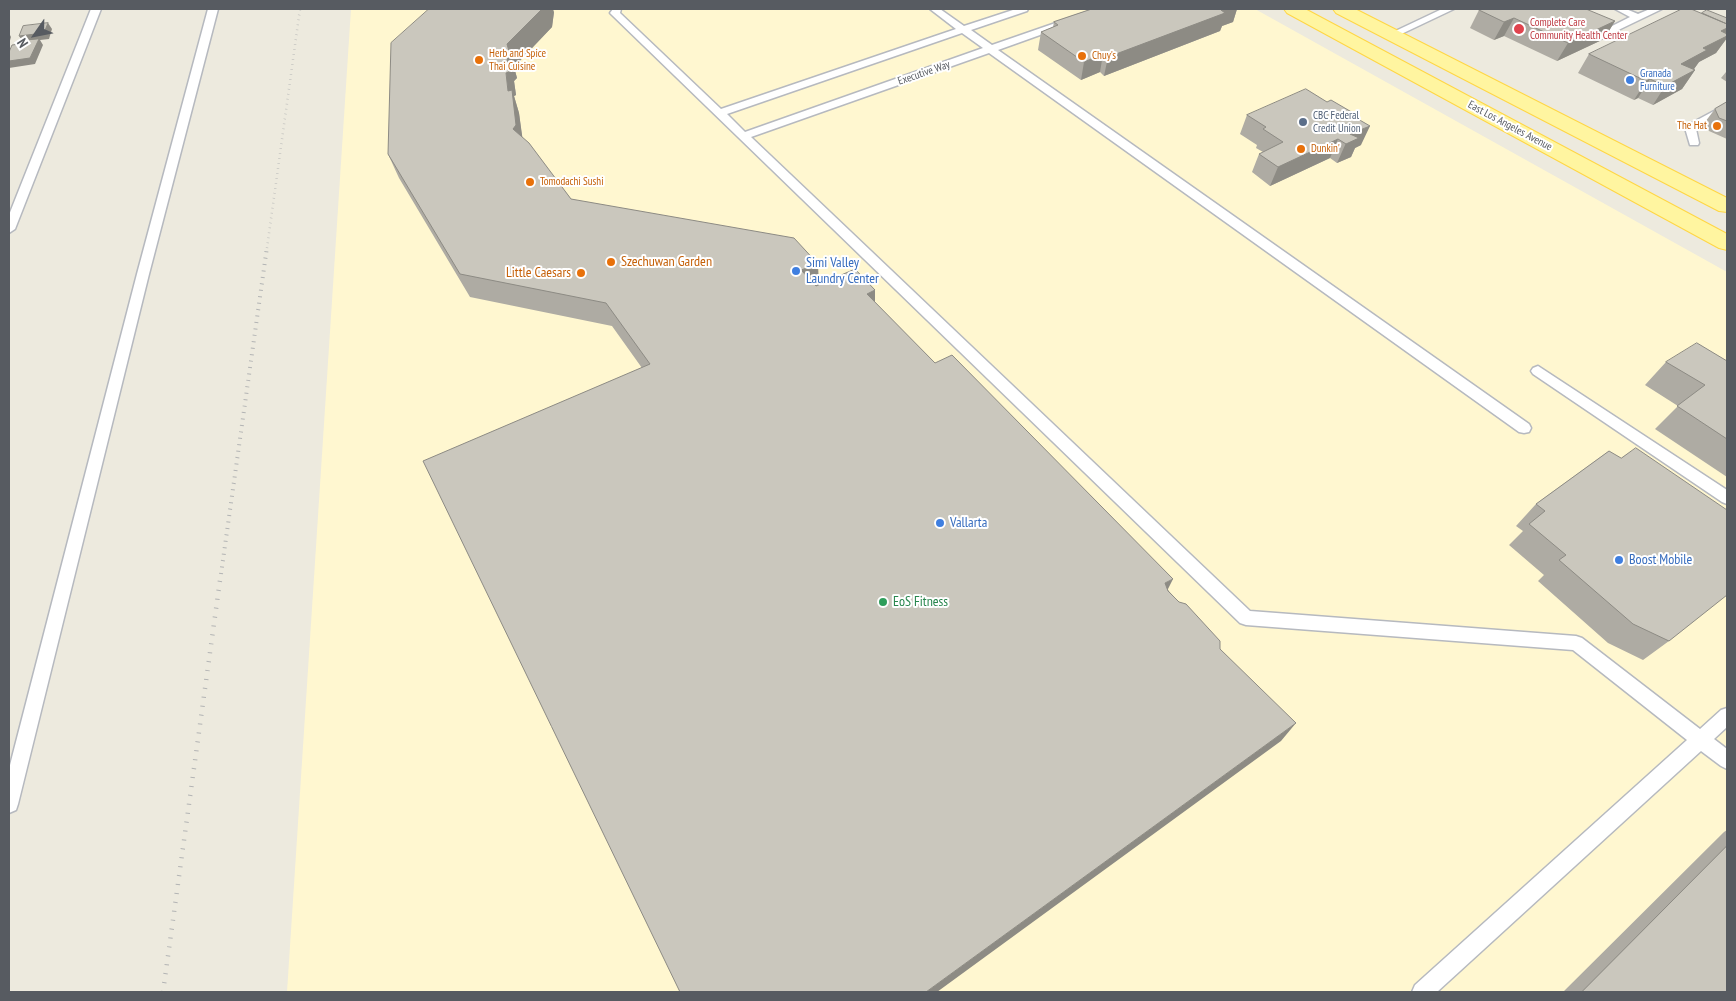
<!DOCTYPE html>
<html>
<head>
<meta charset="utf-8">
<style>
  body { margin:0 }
  #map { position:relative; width:1736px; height:1001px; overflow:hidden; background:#edeade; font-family:"PT Sans Narrow",sans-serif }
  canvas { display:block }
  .frame { position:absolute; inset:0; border:10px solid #575b61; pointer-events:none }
  .north { position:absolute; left:10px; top:10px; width:50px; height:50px; -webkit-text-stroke:4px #fff; paint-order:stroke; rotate:237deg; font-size:14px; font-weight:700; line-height:20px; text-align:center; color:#575b61 }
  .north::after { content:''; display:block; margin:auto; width:18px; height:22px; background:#575b61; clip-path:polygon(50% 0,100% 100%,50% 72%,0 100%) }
</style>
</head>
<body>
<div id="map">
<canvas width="1736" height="1001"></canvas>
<div class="frame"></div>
<div class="north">N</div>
</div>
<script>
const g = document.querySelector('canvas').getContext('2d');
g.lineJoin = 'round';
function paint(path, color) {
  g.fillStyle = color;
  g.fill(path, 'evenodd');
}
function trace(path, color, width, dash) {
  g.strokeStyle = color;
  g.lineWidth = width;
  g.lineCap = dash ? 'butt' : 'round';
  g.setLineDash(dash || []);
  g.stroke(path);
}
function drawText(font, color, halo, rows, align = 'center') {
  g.font = font + ' "PT Sans Narrow",sans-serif';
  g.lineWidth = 4;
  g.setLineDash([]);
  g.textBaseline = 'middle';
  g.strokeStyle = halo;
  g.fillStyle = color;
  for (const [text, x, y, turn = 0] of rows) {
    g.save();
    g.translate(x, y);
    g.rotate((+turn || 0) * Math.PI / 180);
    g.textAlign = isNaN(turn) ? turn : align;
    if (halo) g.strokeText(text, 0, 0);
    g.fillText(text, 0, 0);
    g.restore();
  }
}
const commercial = new Path2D(`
  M351,9h904l472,263v720h-1440z`);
const lane = new Path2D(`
  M91,9h10l-86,220 -6,4v-18z
  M208,9h10l-69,265 -131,530 -2,6 -7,3v-44l128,-495z
  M613,9h8l-1,4 101,96 235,-80 -26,-20h10l24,17 52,-17h12l-1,2 -56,19 21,15 104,-36h12l-1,2 -109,39 531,374 2,4 -2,4 -5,1 -5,-1 -530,-379 -238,84 499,474 326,25 6,2 118,91 21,-19 6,-2v19l-13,12 13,10v20l-6,-3 -20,-15 -264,241h-25l3,-7 272,-245 -114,-90 -327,-25 -6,-2 -628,-608 -2,-2zM962,33l21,15 -238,84 -18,-18z
  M1442,9h12l-59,28 -3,1 -5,-3z
  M1615,9h11l12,5 12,-5h12l-52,25h-6v-4l26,-13z
  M1727,104v7l-31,18 3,14 -1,2h-8l-5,-17 1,-2z
  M1538,366l189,124v14l-5,-2 -189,-128 -2,-3 2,-3z`);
const primary = new Path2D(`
  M1284,9h21l422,225v16l-8,-2 -432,-235z
  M1333,9h22l372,189v14l-8,-1 -383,-198z`);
const railFar2 = new Path2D(`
  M267,248l33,-239`);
const railFar1 = new Path2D(`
  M221,574l46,-327`);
const rail = new Path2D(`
  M163,992l58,-419`);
const wall = new Path2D(`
  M1092,9h145l-4,13 -11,4 -2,5 -116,45 -4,-4 -19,8 -43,-30 3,-18 12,-5 1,-5z
  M1479,10l136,11 -11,18 -47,22 -53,-25 -10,4 -24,-12z
  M554,12l-2,15 -38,40 3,11 -3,3 2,14 -2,1 5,17 3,24 49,62 248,86 56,5v13l60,60 233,227 52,59 61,92 -639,-373 -30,-42 -142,-29 -71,-119 -11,-24z
  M1702,13l25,5v20l-11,15 -17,9 -5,7h-1l2,1 -13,19 -29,16 -15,-7 -4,2 -56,-27 11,-19z
  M1727,71v11l-6,-4 5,-6z
  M1327,102l28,12 -2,2 8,29 -6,3 -4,9 -14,6 -7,-5 -60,28 -18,-14 7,-18 4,-2 -7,-4 1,-3 -17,-11 7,-19z
  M1727,102v37l-18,-8 -4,-9 10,-13z
  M1727,361v116l-72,-48 23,-23 -33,-21 21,-23z
  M1609,451l60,190 -26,19 -35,-17 -70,-62 6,-6 -35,-30 14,-14 -7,-5 20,-22z
  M1727,830v162h-164l161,-160z`);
const shadedWall = new Path2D(`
  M542,9h11l1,3 -2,15 -38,40 3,11 -3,3 2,14 -2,1 5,17 5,36 -11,-20 -7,-56 1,-29z
  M1224,9h13l-4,13 -11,4 -2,5 -116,45 4,-19z
  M1514,18l-10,18 -10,4 10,-18z
  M1615,21l-11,18 -47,22 11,-18z
  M48,23l4,6 -3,10 -9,1 3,5 -8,19 -26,4v-7l29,-20 -14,2 -5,-7z
  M1727,28v3l-5,7 5,-3v3l-11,15 -17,9 -5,7 -26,13 13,-18 22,-16 18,-17z
  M9,33l2,4 -2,7z
  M1103,54l-3,18 -19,8 3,-18z
  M1695,70l-13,19 -29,16 12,-19z
  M1650,79l-12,19 -4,2 12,-19z
  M1370,126l-9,19 -6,3 -4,9 -14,6 13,-29z
  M1338,139l-8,19 -60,28 8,-19z
  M818,264l1,23 -16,7 -2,-24z
  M875,290v24l-8,-20z
  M1173,579l-10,20 2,-16z
  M1296,723l-15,18 -344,251h-11z`);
const building = new Path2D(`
  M429,9h113l-35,35 3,11 -3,3 2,14 -3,1 2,18 4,-1 4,35 -3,4 16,14 42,56 223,39 24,26 -17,6 15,16 39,-17 20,21 -8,4 68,69 17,-8 221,224 -8,4 3,8 11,11 7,2 34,37v8l76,74 -370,269h-246l-257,-531 227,-97 -44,-61 -146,-29 -72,-120 3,-111z
  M1092,9h132l-3,1 4,3 -117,44 -5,-3 -19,8 -43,-30 17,-7 -4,-3z
  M1481,9h105l29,12 -47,22 -54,-25 -10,4 -25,-12z
  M1682,9h9l36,15v4l-6,3 6,3v2l-24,12 4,2 -26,14 14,6 -30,16 -15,-7 -4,2 -57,-27z
  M1707,10l20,8v6l-25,-11z
  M48,23l-4,10 -25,3 4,-10z
  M39,39l-9,19 -21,3v-9l3,-7 15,-2 2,-3z
  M1306,89l21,13 4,-2 24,14 -4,1 19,11 -20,8 9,4 -13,6 -8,-5 -60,28 -19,-13 24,-12 -20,-13 3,-2 -19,-12z
  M1727,102v19l-8,-3 -4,-9z
  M1697,343l30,18v78l-50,-33 28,-21 -39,-23z
  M1636,448l91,62v85l-58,46 -36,-17 -74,-64 7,-5 -37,-31 16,-13 -9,-7 73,-53 12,7z
  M1727,846v146h-145z`);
const markers = [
  [1519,29,6,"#e0444e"],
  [1082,56,5,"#e8710a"],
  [479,60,5,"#e8710a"],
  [1630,80,5,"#3f7fe0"],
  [1303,122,5,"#5c6f8a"],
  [1717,126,5,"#e8710a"],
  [1301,149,5,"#e8710a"],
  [530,182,5,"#e8710a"],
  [611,262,5,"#e8710a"],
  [796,271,5,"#3f7fe0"],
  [581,273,5,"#e8710a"],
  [940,523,5,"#3f7fe0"],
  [1619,560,5,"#3f7fe0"],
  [883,602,5,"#2e9e5b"]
];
const farHealthnames = [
  ["Complete Care",1530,23],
  ["Community Health Center",1530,36]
];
const farFoodnames = [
  ["Herb and Spice",489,54],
  ["Thai Cuisine",489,67],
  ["Chuy's",1092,56],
  ["The Hat",1707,126,"right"],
  ["Dunkin'",1311,149],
  ["Tomodachi Sushi",540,182]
];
const farStreetnames = [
  ["Executive Way",924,73,-19],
  ["East Los Angeles Avenue",1510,126,28]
];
const farShopnames = [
  ["Granada",1640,74],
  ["Furniture",1640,87]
];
const farServicenames = [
  ["CBC Federal",1313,116],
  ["Credit Union",1313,129]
];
const foodNames = [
  ["Szechuwan Garden",621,262],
  ["Little Caesars",571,273,"right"]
];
const shopNames = [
  ["Simi Valley",806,263],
  ["Laundry Center",806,279],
  ["Vallarta",950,523],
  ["Boost Mobile",1629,560]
];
const leisureNames = [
  ["EoS Fitness",893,602]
];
paint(commercial, '#fff7d0');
trace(lane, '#b6b9bf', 3);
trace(primary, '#ffd644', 2);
paint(lane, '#fff');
paint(primary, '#fff5a0');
trace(railFar2, '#b3b4b4', 2.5, [0.5, 4.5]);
trace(railFar1, '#b3b4b4', 4, [1, 5.5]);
trace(rail, '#b3b4b4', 4.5, [1, 8]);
paint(wall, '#aeaba3');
paint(shadedWall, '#8d8b84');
paint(building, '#cac7bd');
trace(building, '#8d8b84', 1);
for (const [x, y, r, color] of markers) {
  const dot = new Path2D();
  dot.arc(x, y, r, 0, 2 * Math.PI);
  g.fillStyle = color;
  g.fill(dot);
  trace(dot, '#fff', 2);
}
drawText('11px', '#be3a42', '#fff', farHealthnames, 'left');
drawText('11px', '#c56008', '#fff', farFoodnames, 'left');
drawText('11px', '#575b61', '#fff', farStreetnames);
drawText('11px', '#366cbe', '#fff', farShopnames, 'left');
drawText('11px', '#4e5e75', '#fff', farServicenames, 'left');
drawText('14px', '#c56008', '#fff', foodNames, 'left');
drawText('14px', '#366cbe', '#fff', shopNames, 'left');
drawText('14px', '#27864d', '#fff', leisureNames, 'left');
</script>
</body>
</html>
